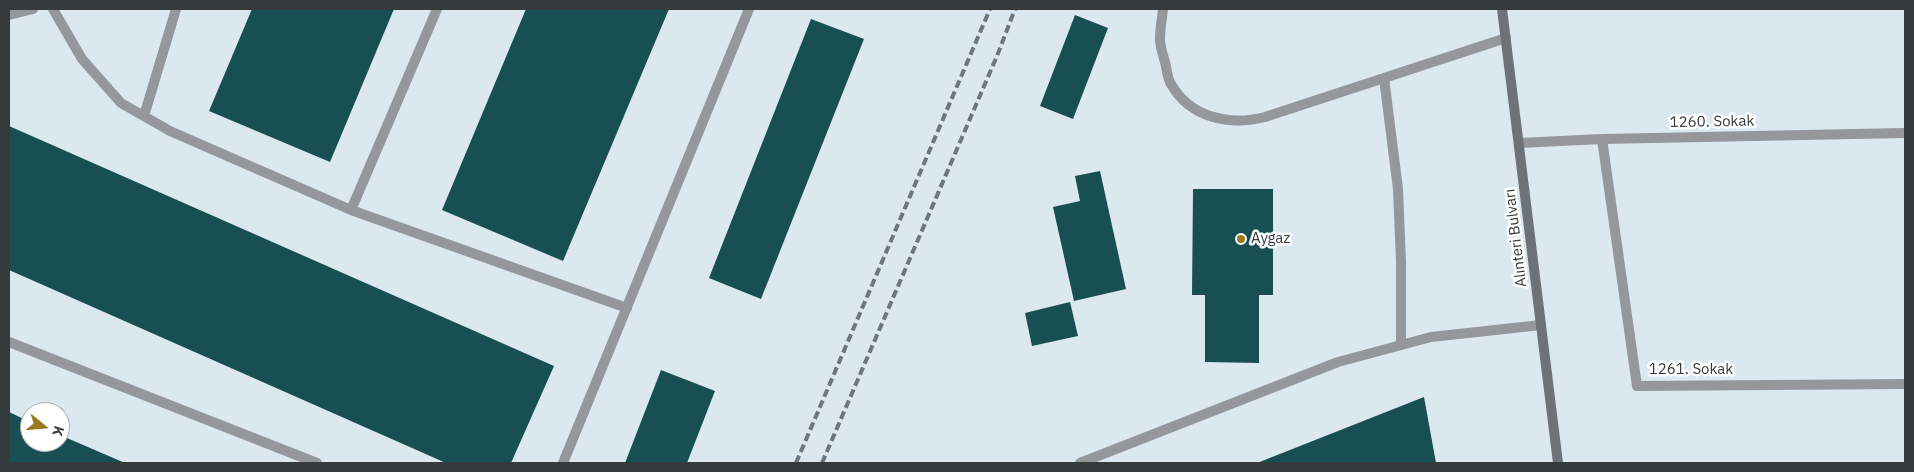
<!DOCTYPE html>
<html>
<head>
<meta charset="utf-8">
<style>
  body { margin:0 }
  #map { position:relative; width:1914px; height:472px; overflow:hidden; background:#dbe8ef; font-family:"IBM Plex Sans",sans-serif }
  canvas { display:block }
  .frame { position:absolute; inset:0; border:10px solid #353b3d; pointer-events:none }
  .north { position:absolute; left:20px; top:402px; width:50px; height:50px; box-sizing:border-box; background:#fff; border:1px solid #aeb1b1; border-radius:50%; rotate:107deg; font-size:14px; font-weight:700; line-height:20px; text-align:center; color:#353b3d }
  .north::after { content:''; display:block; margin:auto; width:18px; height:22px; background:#967921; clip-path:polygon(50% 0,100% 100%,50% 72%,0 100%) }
</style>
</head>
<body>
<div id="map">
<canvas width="1914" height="472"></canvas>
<div class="frame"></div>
<div class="north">K</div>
</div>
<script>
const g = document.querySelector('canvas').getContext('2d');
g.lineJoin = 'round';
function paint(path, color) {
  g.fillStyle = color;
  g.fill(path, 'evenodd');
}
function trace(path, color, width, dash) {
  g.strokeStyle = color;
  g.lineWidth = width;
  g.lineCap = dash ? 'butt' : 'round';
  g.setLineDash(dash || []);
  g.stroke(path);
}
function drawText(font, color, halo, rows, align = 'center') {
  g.font = font + ' "IBM Plex Sans",sans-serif';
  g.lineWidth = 5;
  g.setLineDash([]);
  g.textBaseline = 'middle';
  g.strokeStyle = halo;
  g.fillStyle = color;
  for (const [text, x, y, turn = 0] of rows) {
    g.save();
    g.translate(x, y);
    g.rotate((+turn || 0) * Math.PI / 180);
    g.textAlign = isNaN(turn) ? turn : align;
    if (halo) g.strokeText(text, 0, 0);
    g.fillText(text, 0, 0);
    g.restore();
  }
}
const building = new Path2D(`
  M252,9h142l-64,153 -121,-51z
  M526,9h143l-106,252 -121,-51z
  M1075,15l33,13 -35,91 -33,-13z
  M811,19l53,20 -103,260 -52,-21z
  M9,126l545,240 -43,97h-65l-437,-193z
  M1100,171l26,118 -52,12 -21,-94 27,-6 -5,-25z
  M1193,189h80v106h-14v68l-54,-1v-67h-13z
  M1070,302l8,34 -46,10 -7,-33z
  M661,370l54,21 -28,72h-62z
  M1424,397l12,66h-179z
  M9,412l21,10v20h30v-7l65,28h-116z`);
const lane = new Path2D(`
  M53,9l29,50 39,44 49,28 181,79 276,98
  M1163,9c-1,10 -3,20 -3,30 0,8 3,16 5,23 2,7 2,16 6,22 19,34 59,42 94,33l241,-79
  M1384,78l14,111 3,73v83
  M144,116l32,-107
  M351,210l86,-201
  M9,342l308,121
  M1080,463l258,-101 93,-25 110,-12`);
const street = new Path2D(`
  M9,15l24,-6
  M1602,139l35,247 268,-2
  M1519,143l83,-4 303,-6
  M563,463l186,-454`);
const secondary = new Path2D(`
  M1502,9l56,454`);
const rail = new Path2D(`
  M796,463l194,-454
  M822,463l175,-407 18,-47`);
const markers = [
  [1241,239,5,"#967921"]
];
const streetNames = [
  ["1260. Sokak",1712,122,-1],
  ["Alınteri Bulvarı",1516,238,-97],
  ["1261. Sokak",1691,370]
];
const poiNames = [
  ["Aygaz",1251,239]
];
paint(building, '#184f53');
trace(lane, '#94979c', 10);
trace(street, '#94979c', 10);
trace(secondary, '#6d7278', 10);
trace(rail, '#6e767a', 4, [8, 4]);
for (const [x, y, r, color] of markers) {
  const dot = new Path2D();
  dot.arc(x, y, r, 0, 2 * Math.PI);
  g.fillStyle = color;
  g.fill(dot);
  trace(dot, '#fff', 2);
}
drawText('15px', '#353b3d', '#fff', streetNames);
drawText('15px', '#353b3d', '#fff', poiNames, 'left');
</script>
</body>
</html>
